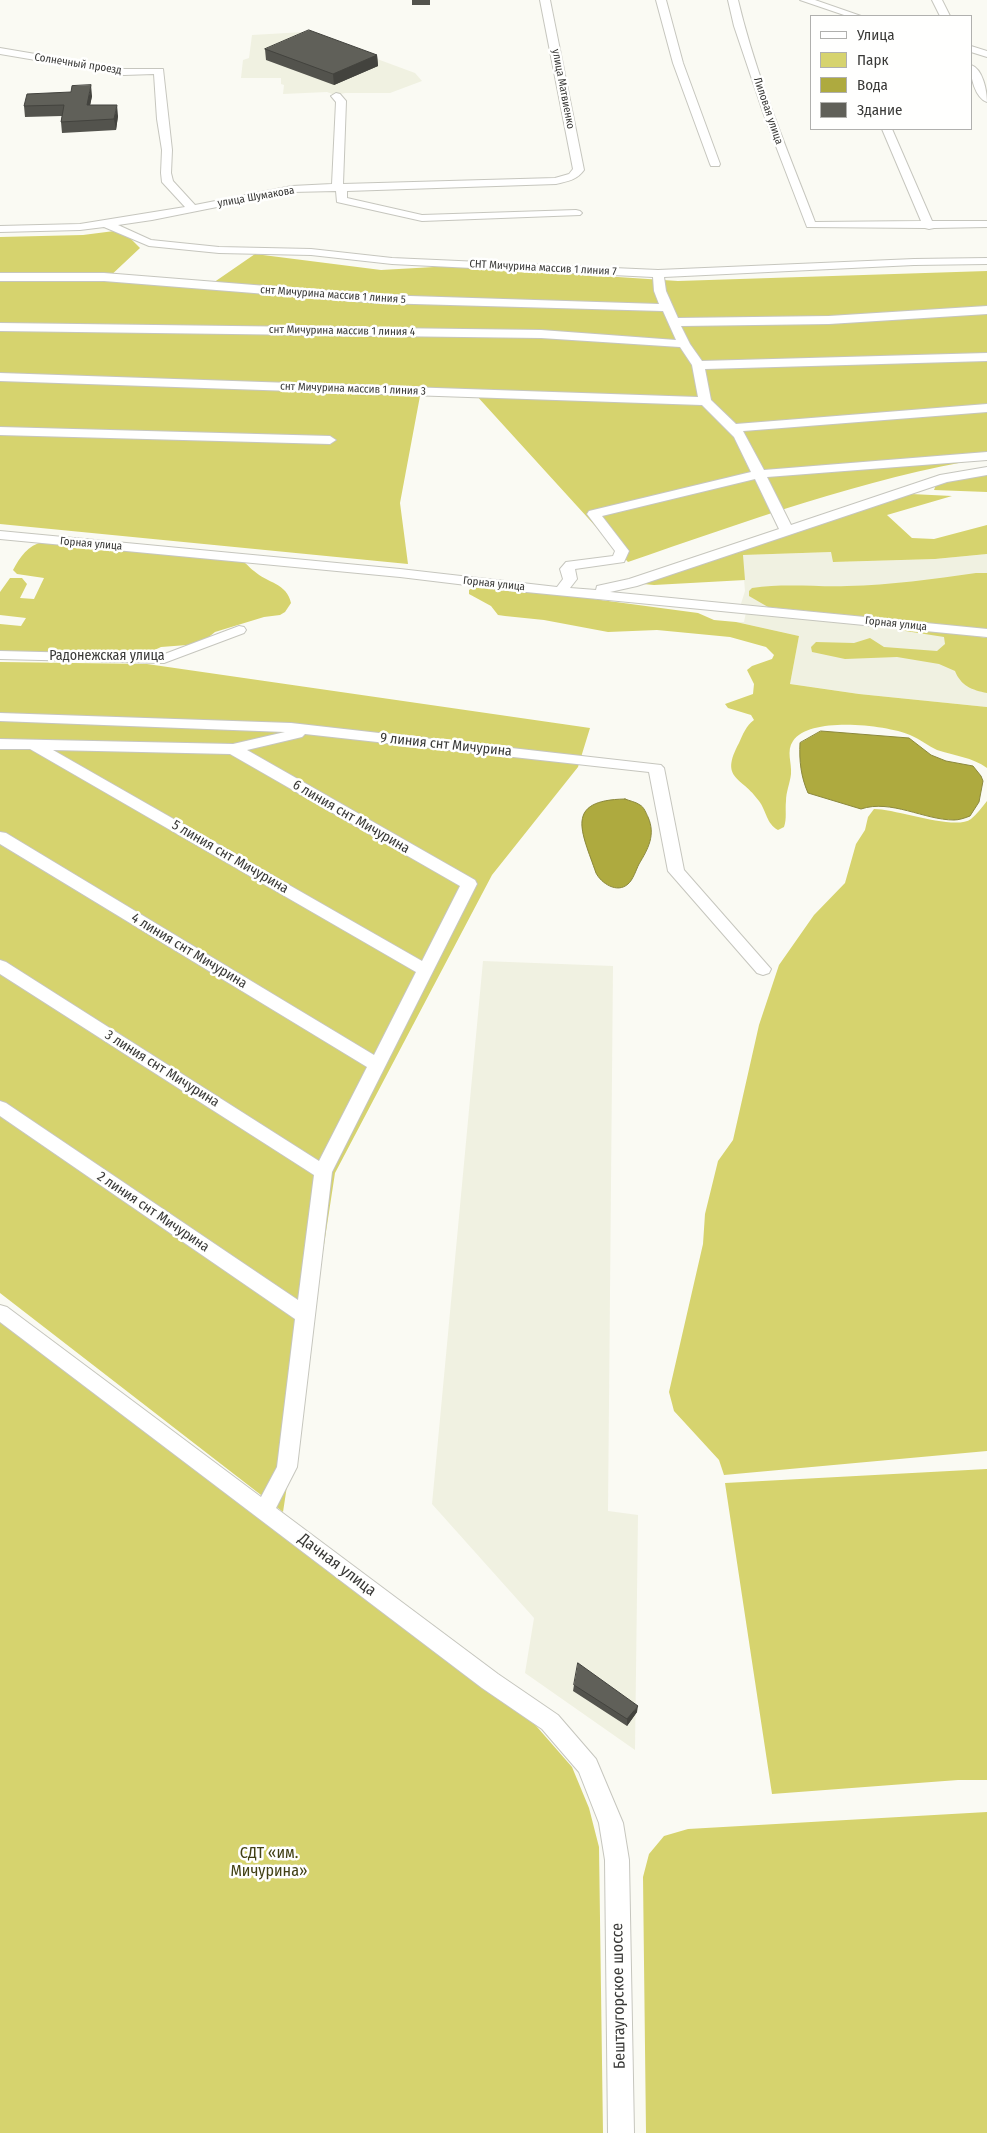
<!DOCTYPE html>
<html>
<head>
<meta charset="utf-8">
<style>
  body { margin:0 }
  #map { position:relative; width:987px; height:2133px; overflow:hidden; background:#fafaf3; font-family:"Fira Sans Condensed",sans-serif }
  canvas { display:block }
  .legend { position:absolute; left:810px; top:15px; width:162px; height:115px; box-sizing:border-box; background:#fffffe; border:1px solid #b0b0ae; margin:0; padding:6px 9px; list-style:none; font-size:15px; color:#393937 }
  .legend li { display:flex; align-items:center; gap:10px; height:25px }
  .legend b { width:25px; border:1px solid #b0b0ae }
</style>
</head>
<body>
<div id="map">
<canvas width="987" height="2133"></canvas>
<ul class="legend">
<li><b style="height:6px;background:#fff"></b>Улица</li>
<li><b style="height:14px;background:#d6d36e"></b>Парк</li>
<li><b style="height:14px;background:#aeaa3f"></b>Вода</li>
<li><b style="height:14px;background:#606059"></b>Здание</li>
</ul>
</div>
<script>
const g = document.querySelector('canvas').getContext('2d');
g.lineJoin = 'round';
function paint(path, color) {
  g.fillStyle = color;
  g.fill(path, 'evenodd');
}
function trace(path, color, width, dash) {
  g.strokeStyle = color;
  g.lineWidth = width;
  g.lineCap = dash ? 'butt' : 'round';
  g.setLineDash(dash || []);
  g.stroke(path);
}
function drawText(font, color, halo, rows, align = 'center') {
  g.font = font + ' "Fira Sans Condensed",sans-serif';
  g.lineWidth = 5;
  g.setLineDash([]);
  g.textBaseline = 'middle';
  g.strokeStyle = halo;
  g.fillStyle = color;
  for (const [text, x, y, turn = 0] of rows) {
    g.save();
    g.translate(x, y);
    g.rotate((+turn || 0) * Math.PI / 180);
    g.textAlign = isNaN(turn) ? turn : align;
    if (halo) g.strokeText(text, 0, 0);
    g.fillText(text, 0, 0);
    g.restore();
  }
}
const built = new Path2D(`
  M304,32l111,41 7,8 -32,12h-45l-10,2 -8,-3 -44,2 1,-9 -3,-1v-6h-40l2,-18 6,-2 3,-23z
  M831,552l3,10 101,-3 52,-5v153l-128,-13 -69,-10 9,-48 -63,-14h8l2,-10 -7,-2 6,-19 -3,-36z
  M483,961l130,5 -5,545 30,4 -3,235 -110,-77 9,-55 -102,-114z`);
const green = new Path2D(`
  M122,230l18,18 -33,31 103,6 45,-31 126,16 71,-4 226,15 309,-10v187c-123,20 -242,64 -359,104l-153,-168 -55,2 -20,107 8,61 -408,-40v-287l83,-2z
  M987,475v17l-53,-2 2,-5 36,-9z
  M911,494l41,2 -65,19 25,23 22,1 53,-14v29l-52,5 -102,3 -2,-10 -88,3 2,25 -91,5 -11,-1 1,-2z
  M43,542l199,19c6,3 7,7 12,10 13,12 33,12 37,32l-6,9 -5,3 -16,2 -49,15 -15,12 -39,3 -13,6 -148,-1v-28l21,2 5,-8 -26,-3v-23l10,-14h12l5,6 -7,14 14,1 10,-21 -27,-4 -4,-4c7,-13 15,-25 30,-28z
  M976,573h11v56l-219,-22 -19,-11v-5l3,-3c32,-5 63,-1 95,-2 44,-1 86,-7 129,-13z
  M474,587l112,11 112,15 16,7 22,2 63,14 -9,48 69,10 128,13v61c-15,-11 -32,-12 -50,-18 -9,-4 -17,-11 -27,-15 -24,-10 -100,-19 -117,6 -7,10 -1,22 -2,33 -1,9 -5,18 -5,27 -1,9 1,17 -2,26l-6,3c-12,-7 -11,-18 -19,-29 -17,-25 -40,-21 -20,-58 4,-9 7,-17 15,-23l-3,-5 -23,-7 -3,-4 28,-10 1,-10 -7,-14 5,-4 20,-7 2,-4 -8,-8 -36,-10 -73,-7 -49,2 -64,-12 -39,-4 -7,-1 -7,-9 -22,-12v-4z
  M897,628l50,4 40,6v55c-15,-3 -26,-7 -32,-22l-16,-7 -42,-7 -52,2 -33,-7 -1,-5 5,-5 38,1 16,-5 14,9 53,4 8,-7 -1,-7 -45,-7z
  M0,662l147,2 443,64 -12,39 -86,108 -157,298 -52,339 -283,-219z
  M987,801v650l-263,24 -5,-15 -45,-49 -5,-19 34,-148 2,-30 13,-53 15,-21 26,-115 20,-60 35,-50 31,-32 11,-39 9,-14 3,-13 6,-8c23,0 81,22 97,10 6,-5 11,-12 16,-18z
  M0,1322l531,398 41,47 17,41 10,39 4,286h-603z
  M987,1469v311h-29l-186,14 -47,-311z
  M987,1812v321h-341l-3,-256 6,-23 15,-18 24,-7z`);
const water = new Path2D(`
  M821,731l88,7 22,17 15,6 27,5 8,10 2,5 -4,21 -9,14c-5,2 -11,4 -16,4 -30,0 -63,-21 -93,-11l-53,-16c-7,-16 -9,-32 -8,-50z
  M625,799c5,2 11,3 15,6 4,2 6,8 8,12 8,18 0,32 -9,47 -3,6 -6,16 -11,20 -11,10 -27,-1 -32,-11 -14,-41 -33,-73 29,-74z`);
const minor = new Path2D(`
  M540,0h10l34,170c-7,10 -16,11 -28,14l-209,7v7l75,17 154,-5 4,1 2,2 -2,2 -158,6 -85,-19 -1,-11 -44,1 -140,28 -34,5 33,15 68,7 92,2 81,9 266,12 256,-11 73,-1v6l-73,1 -250,12 2,14 12,27 151,-2 158,-10v8l-158,10 -148,2 9,18 12,17 285,-8v8l-282,8 6,31 25,24 251,-20v8l-244,19 21,39 223,-18v8l-220,17 24,48 149,-50 47,-8v8l-40,7 -310,104 -27,6 377,37v8l-471,-46 -116,-14 -400,-38v-8l400,38 157,18 6,-8 -3,-10 6,-7 47,-6 2,-5 -28,-37 2,-3 162,-39 -17,-35 -32,-32 -702,-24v-8l698,24 -6,-32 -12,-18 -139,-9 -541,-7v-8l541,7 135,10 -13,-29 -284,-8 -275,-22h-104v-8h104l275,22 280,9 -5,-13 -1,-14 -261,-13 -81,-9 -92,-2 -70,-7 -45,-19 -24,3 -80,2v-6l80,-2 105,-17 -23,-25 -1,-9 1,-23 -5,-31 -3,-45 -30,1 -124,-21v-6l124,21h39l9,81 -1,23 2,8 22,24 97,-19 40,-2 4,-82 -5,-6 5,-3 4,1 6,7 -3,83 212,-6 14,-4 4,-5zM755,479l24,50 -150,50 -32,7 -1,4 -26,-2 7,-9 -2,-10 49,-7 5,-11 -27,-35z
  M656,0h10l17,63 37,101 -1,2h-8l-1,-2 -37,-101z
  M728,0h10c18,76 49,149 77,222l106,-1 -39,-92h10l40,92h55v6l-53,1 -5,1 -4,-1 -118,-1 -43,-112 -30,-89z
  M800,0h15l46,16h-14z
  M932,0h10l8,16h-10z
  M971,46l16,5v6l-16,-5z
  M971,65c12,4 16,26 16,37 -12,-4 -17,-26 -16,-37z
  M0,427l330,9 6,4 -6,4 -330,-9z
  M239,626l5,1 2,3 -2,3 -80,30 -164,-4v-8l162,4z
  M0,713l291,10 370,42 3,3 20,102 87,99 -2,4 -6,2 -6,-2 -89,-102 -19,-99 -344,-38 -3,3 -55,13 228,130 2,4 -145,288 -35,295 -21,41 222,166 60,41 38,44 27,64 6,37 5,273h-26l-3,-273 -6,-37 -20,-51 -37,-43 -60,-41 -482,-366v-17l7,2 254,190 16,-30 18,-148 -295,-203v-15l6,2 292,197 16,-125 -314,-201v-14l6,2 313,199 48,-94 -367,-223v-12l6,1 368,222 42,-83 -386,-223h-30v-10l233,5 52,-12 -285,-11zM53,750l177,4 230,132 -38,75z`);
const wall = new Path2D(`
  M412,0h18v5h-18z
  M265,49l112,6 1,11 -44,19 -68,-25z
  M71,92l21,4 -2,9 28,11 -2,14 -54,3 -1,-11 1,-6 -37,1 -1,-11z
  M574,1685l63,27 -10,14 -54,-35z`);
const shadedWall = new Path2D(`
  M377,55l1,11 -44,19 -1,-11z
  M91,85l1,11 -4,20 -1,-11z
  M117,105l1,11 -2,14 -2,-11z
  M638,1706l-1,6 -10,14v-7z`);
const building = new Path2D(`
  M309,30l68,25 -44,19 -68,-25z
  M91,85l-4,20h30l-3,14 -53,3 3,-17 -40,1 3,-12 44,-2 1,-6z
  M578,1663l60,43 -11,13 -53,-34z`);
const farStreetnames = [
  ["Солнечный проезд",78,64,9],
  ["улица Матвиенко",563,89,79],
  ["Лиловая улица",768,111,71],
  ["улица Шумакова",256,197,-10],
  ["СНТ Мичурина массив 1 линия 7",543,268,3],
  ["снт Мичурина массив 1 линия 5",333,295,4],
  ["снт Мичурина массив 1 линия 4",342,331,1],
  ["снт Мичурина массив 1 линия 3",353,389,2],
  ["Горная улица",91,544,5],
  ["Горная улица",494,584,6],
  ["Горная улица",896,624,6]
];
const streetNames = [
  ["Радонежская улица",107,656],
  ["9 линия снт Мичурина",446,745,6],
  ["6 линия снт Мичурина",351,817,30],
  ["5 линия снт Мичурина",230,857,30],
  ["4 линия снт Мичурина",189,951,31],
  ["3 линия снт Мичурина",162,1069,32],
  ["2 линия снт Мичурина",153,1212,34]
];
const nearStreetnames = [
  ["Дачная улица",337,1565,37],
  ["Бештаугорское шоссе",619,1996,-91]
];
const nearParknames = [
  ["СДТ «им.",269,1854],
  ["Мичурина»",269,1872]
];
paint(built, '#f0f1e1');
paint(green, '#d6d36e');
paint(water, '#aeaa3f');
trace(water, '#8b883d', 1);
trace(minor, '#c6c6be', 2);
paint(minor, '#fff');
paint(wall, '#53534d');
paint(shadedWall, '#43433e');
paint(building, '#606059');
trace(building, '#43433e', 1);
drawText('11px', '#393937', '#fffffe', farStreetnames);
drawText('14px', '#393937', '#fffffe', streetNames);
drawText('16px', '#393937', '#fffffe', nearStreetnames);
drawText('16px', '#424115', '#fffffe', nearParknames);
</script>
</body>
</html>
